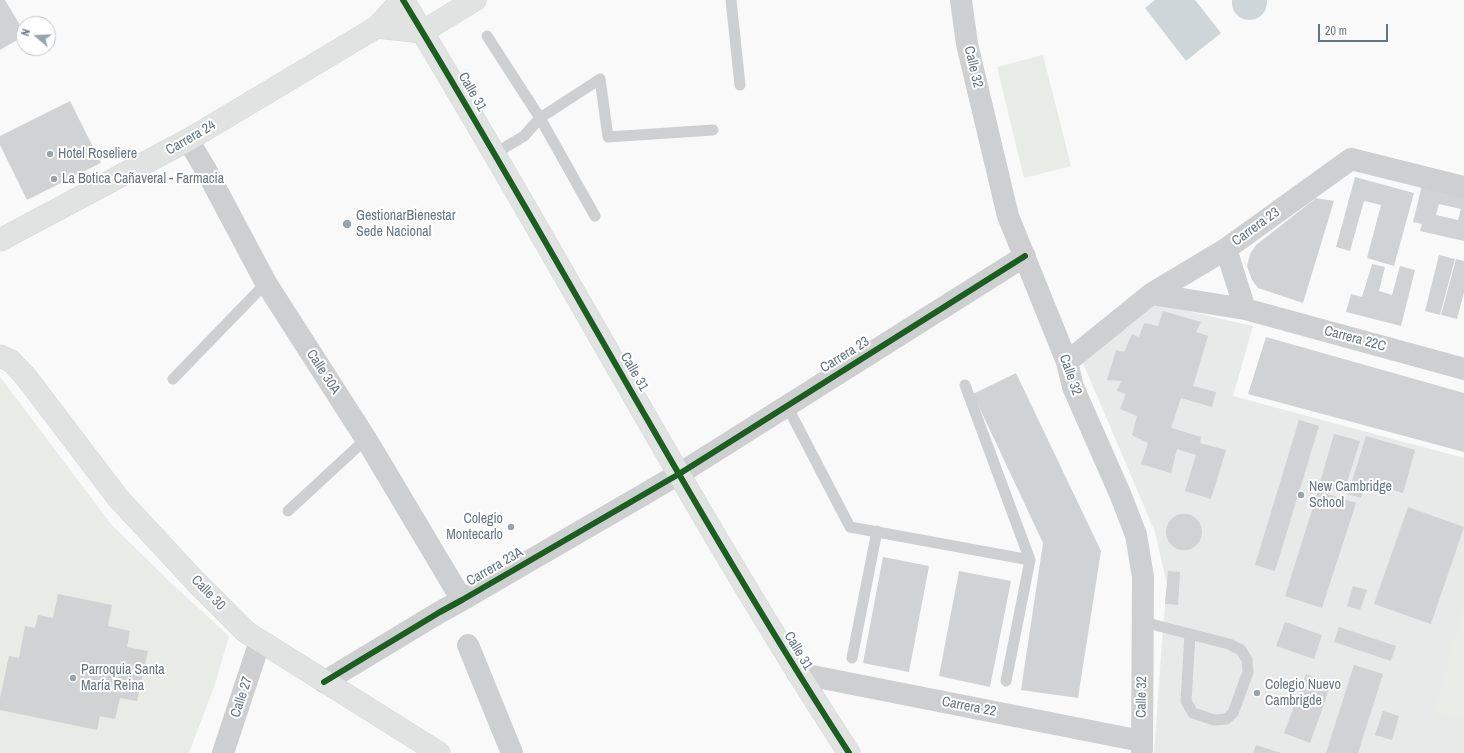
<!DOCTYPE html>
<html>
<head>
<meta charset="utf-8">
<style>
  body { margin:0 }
  #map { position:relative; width:1464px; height:753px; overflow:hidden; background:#f9f9f9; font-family:"Archivo Narrow",sans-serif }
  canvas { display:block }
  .north { position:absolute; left:16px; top:16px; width:40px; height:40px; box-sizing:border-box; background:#fff; border:1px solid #c1c8cd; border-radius:50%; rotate:289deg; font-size:11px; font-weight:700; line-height:16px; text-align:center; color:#657683 }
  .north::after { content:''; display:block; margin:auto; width:14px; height:18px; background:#99a4ac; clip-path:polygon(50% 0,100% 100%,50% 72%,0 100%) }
  .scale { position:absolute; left:1318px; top:24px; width:70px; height:18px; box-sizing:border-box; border:2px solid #657683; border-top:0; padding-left:5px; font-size:12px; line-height:14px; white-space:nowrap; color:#657683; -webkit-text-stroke:3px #fff; paint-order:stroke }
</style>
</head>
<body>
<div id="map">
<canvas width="1464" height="753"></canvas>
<div class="north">N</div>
<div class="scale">20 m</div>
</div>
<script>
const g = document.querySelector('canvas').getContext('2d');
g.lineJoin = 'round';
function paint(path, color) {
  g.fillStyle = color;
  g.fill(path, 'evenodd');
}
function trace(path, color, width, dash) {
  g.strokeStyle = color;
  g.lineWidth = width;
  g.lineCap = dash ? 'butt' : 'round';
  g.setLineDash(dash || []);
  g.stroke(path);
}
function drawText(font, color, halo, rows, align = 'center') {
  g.font = font + ' "Archivo Narrow",sans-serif';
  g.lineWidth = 4;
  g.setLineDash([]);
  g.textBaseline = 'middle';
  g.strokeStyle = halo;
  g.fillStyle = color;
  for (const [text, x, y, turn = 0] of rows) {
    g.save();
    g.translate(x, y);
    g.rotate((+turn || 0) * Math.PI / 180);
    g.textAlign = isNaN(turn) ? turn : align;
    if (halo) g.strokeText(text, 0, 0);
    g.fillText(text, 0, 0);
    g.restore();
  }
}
const built = new Path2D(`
  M1156,304l97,22 -20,70 231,62v295h-310l9,-126 4,-42 -12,-53 -72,-169z`);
const green = new Path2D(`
  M1043,55l28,111 -47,12 -27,-111z
  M0,377l111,147 59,58 59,54 -14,48 -26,69h-189z
  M1464,602v118l-30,-8z`);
const water = new Path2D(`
  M1155,0h40l26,33 -35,28 -41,-53z
  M1232,0h35c1,27 -37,26 -35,0z`);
const building = new Path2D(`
  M0,0h5l19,32v4l-24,14z
  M70,101l31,62 -74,37 -27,-55v-9z
  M1355,177l59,16 -20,73 -27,-8 14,-53 -17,-4 -14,50 -14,-4z
  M1423,181l41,10v50l-44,-10 2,-7 -9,-2zM1439,204l22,5 -3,11 -22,-5z
  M1316,198l18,3 -31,102 -45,-15 -6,-8 -5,-14 3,-12 6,-9z
  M1439,255l16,4 -15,56 -15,-4z
  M1456,259l8,2v31l-7,27 -16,-4z
  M1372,264l13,3 -6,24 13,4 8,-29 15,4 -14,56 -55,-14 5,-18 11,3z
  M1163,311l38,11 -5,10 12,4 -15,50 23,6 -4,15 -31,-9 -10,30 30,9 -1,6 26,7 -15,49 -26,-8 11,-36 -19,-6 -6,24 -30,-9 7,-21 -16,-8 5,-19 -17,-7 6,-15 -9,-3 4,-10 -14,-1 9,-30 8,2 8,-18 7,3 5,-14 14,3z
  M1266,337l198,56v59l-216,-58z
  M1016,373l85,178 -23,147 -57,-8 22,-147 -70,-149z
  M1299,420l20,6 -44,145 -20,-6z
  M1334,434l26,7 -16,51 -25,-6z
  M1366,436l49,14 -12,43 -37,-12 -5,17 -13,-4z
  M1318,491l38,12 -34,105 -37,-12z
  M1408,507l56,20 -33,97 -57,-20z
  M1166 532a18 18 0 1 1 36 0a18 18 0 1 1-36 0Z
  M883,557l46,9 -20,106 -46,-9z
  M959,571l52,10 -21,106 -51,-11z
  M1168,571l12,1 -2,33 -13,-1z
  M1353,586l14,4 -7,20 -13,-4z
  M58,594l54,11 -4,21 22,5 -3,16 21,4 -11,50 -17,-3 -5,21 -15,-3 -3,14 -97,-20v-12l9,-42 10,2 6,-32 10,2 3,-13 15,3z
  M1285,622l37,13 -8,24 -38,-13z
  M1339,627l57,19 -5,15 -57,-19z
  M1354,665l29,9 -25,79h-32z
  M1306,674l25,10 -21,59 -26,-10z
  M1383,711l16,5 -7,24 -17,-5z
  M1256,745l25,8h-28z`);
const lane = new Path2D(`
  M731,0l9,85
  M487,36l53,82 55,98
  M494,154l30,-18 16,-18 60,-39 8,58 105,-7
  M173,379l93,-96
  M965,385l65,175 -24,121
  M787,406l63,121 180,33
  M288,511l78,-72
  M1143,622l86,22 12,6 6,10 1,12 -15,41 -7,6 -12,1 -21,-7 -7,-12 4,-67
  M852,658l25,-127`);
const street = new Path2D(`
  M961,0l6,44 41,172 59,146 6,25 48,109 15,39 7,42 -1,176
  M188,140l18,30 60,113 100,156 96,161
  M1226,249l19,60
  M1151,294l94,15 219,60
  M1067,362l84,-68 75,-45 125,-90 113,28
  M468,645l44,108
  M797,673l344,68
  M324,682l116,-70 22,-12 217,-126 346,-218
  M223,753l37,-112`);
const secondary = new Path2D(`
  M403,0c152,249 287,508 446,753
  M377,27l45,5 53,-32
  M0,240l188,-100 189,-113 25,-27
  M0,356l11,5 15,16 92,121 78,84 50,50 193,121`);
const cycleway = new Path2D(`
  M403,0c152,249 287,508 446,753
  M324,682l116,-70 22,-12 217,-126 346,-218`);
const markers = [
  [50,154,4,"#99a4ac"],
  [54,179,4,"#99a4ac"],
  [347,224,5,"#99a4ac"],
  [1301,495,4,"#99a4ac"],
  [511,527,4,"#99a4ac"],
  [73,678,4,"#99a4ac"],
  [1257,693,4,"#99a4ac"]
];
const streetNames = [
  ["Calle 32",973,67,77],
  ["Calle 31",472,92,60],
  ["Carrera 24",191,138,-30],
  ["Carrera 23",1256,227,-36],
  ["Carrera 22C",1355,339,15],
  ["Carrera 23",845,355,-32],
  ["Calle 30A",323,372,57],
  ["Calle 31",634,372,60],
  ["Calle 32",1070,375,71],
  ["Carrera 23A",495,567,-30],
  ["Calle 30",208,593,46],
  ["Calle 31",798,651,59],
  ["Calle 27",242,697,-72],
  ["Calle 32",1142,697,-89],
  ["Carrera 22",969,707,11]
];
const poiNames = [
  ["Hotel Roseliere",58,154],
  ["La Botica Cañaveral - Farmacia",62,179],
  ["GestionarBienestar",356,216],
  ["Sede Nacional",356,232],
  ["New Cambridge",1309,487],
  ["School",1309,503],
  ["Colegio",503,519,"right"],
  ["Montecarlo",503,535,"right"],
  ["Parroquia Santa",81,670],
  ["María Reina",81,686],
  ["Colegio Nuevo",1265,685],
  ["Cambrigde",1265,701]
];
paint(built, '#e8e9e9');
paint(green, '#e8ebe6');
paint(water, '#ced6d9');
paint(building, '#d0d2d3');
trace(secondary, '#d5d6d7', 23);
trace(lane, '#cecfd0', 11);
trace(street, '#cecfd0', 22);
trace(secondary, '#e1e2e2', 22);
trace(cycleway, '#1b5e20', 6);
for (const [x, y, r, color] of markers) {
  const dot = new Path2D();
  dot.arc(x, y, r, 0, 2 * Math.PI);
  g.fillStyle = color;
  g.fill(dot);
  trace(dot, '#fff', 1.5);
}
drawText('14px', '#657683', '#fff', streetNames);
drawText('14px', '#657683', '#fff', poiNames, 'left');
</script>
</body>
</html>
